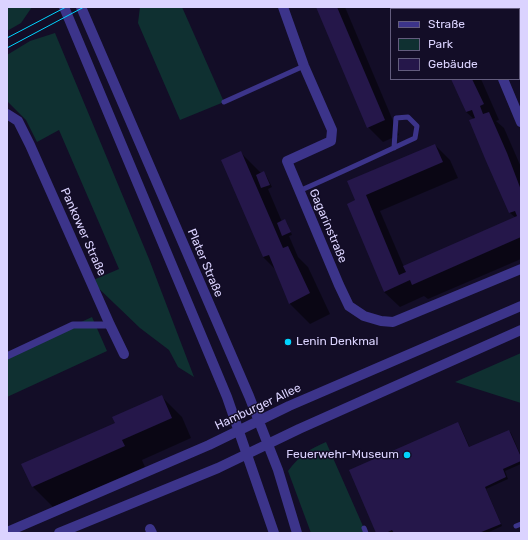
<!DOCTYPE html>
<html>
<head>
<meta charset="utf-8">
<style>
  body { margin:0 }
  #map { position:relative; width:528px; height:540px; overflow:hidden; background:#130d27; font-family:Rubik,sans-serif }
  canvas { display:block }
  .frame { position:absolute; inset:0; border:8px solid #dbd3ff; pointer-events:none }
  .legend { position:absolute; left:390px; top:8px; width:130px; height:72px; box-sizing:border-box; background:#130d27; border:1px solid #635c7d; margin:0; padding:5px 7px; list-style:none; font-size:12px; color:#dbd3ff }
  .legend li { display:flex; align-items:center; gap:8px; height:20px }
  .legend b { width:20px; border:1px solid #635c7d }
</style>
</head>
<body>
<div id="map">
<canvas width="528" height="540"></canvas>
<div class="frame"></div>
<ul class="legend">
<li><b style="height:5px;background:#3c348a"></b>Straße</li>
<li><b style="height:11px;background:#0f3031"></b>Park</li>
<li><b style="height:11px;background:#25174a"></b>Gebäude</li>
</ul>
</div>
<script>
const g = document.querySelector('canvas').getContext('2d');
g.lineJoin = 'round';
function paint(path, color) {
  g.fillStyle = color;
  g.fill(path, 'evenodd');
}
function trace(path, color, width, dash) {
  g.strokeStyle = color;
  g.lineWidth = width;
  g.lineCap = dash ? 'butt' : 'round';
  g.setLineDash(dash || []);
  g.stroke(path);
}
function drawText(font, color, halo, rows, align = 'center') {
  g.font = font + ' Rubik,sans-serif';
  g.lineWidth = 3;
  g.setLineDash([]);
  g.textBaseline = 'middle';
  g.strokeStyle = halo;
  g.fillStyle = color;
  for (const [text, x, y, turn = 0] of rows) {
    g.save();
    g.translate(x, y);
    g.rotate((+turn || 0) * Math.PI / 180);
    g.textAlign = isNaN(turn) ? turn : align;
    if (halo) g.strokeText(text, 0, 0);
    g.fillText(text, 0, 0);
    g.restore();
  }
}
const green = new Path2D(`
  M7,7h25l-11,16 -14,8z
  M140,7h42l42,95 -44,18 -42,-97z
  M500,7h21v21l-2,1v-20h-18z
  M55,33l94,226 45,118 -16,-10 -9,-17 -29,-22 -49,-47 28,-12 -60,-139 -22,12 -11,-22 -19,-19v-46l23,-14z
  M92,317l15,34 -100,46v-41z
  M521,353v50l-66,-21z
  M326,442l40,91h-55l-23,-62c11,-15 21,-22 38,-29z`);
const shadow = new Path2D(`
  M317,7h28l54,128 -16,7 -15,-15z
  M422,7h28l1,2h-29z
  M452,79h29l18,41 -3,1 8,7 17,39v92l-93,40 -4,-3 -24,11 -16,-15 -27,-92 78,-55 15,15 8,18 -78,33 24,56 112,-49 -6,-5 -36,-94 -8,-7z
  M241,153l20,20h3l2,2 6,12 -4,2 14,33 3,-1 2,2 5,12 -3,1 9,21 10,10 22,47 -20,10 -20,-20 -15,-35 -12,-12z
  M162,397l20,20 9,21 -49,22 3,7 -92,40 -20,-20 83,-64z
  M458,423l2,3 10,22 39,-17 2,2 10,23v8l-16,7 3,8 -22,10 16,37 -15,7h-109z`);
const building = new Path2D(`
  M316,7h21l48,113 -18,8z
  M421,7h21v2h-21z
  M451,79h21l12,25 -4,2 3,8 6,-2 18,41 14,37v47l-109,48 -2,-5 -26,12 -37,-88 8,-4 -8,-19 88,-37 8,18 -77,33 33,80 7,-3 -3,-6 114,-50 -2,-5 -6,2 -23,-52 -17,-41 6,-2 -3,-8 -6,2z
  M241,151l42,97 5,-2 22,47 -21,11 -20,-49 -6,2 -42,-97z
  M264,171l6,14 -9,3 -5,-13z
  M285,219l6,13 -9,4 -5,-13z
  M162,395l10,23 -50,22 3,6 -93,41 -11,-23 94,-41 -3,-6z
  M458,422l11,25 40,-17 12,27v4l-18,8 3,8 -21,10 16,37 -22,9h-85l-2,-3 -6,3h-10l-27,-63z`);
const service = new Path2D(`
  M224,102l80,-36
  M299,191c39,-17 77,-35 116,-53l2,-12 -9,-9 -12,1 -2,30
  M516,526l5,-2
  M364,528l2,5`);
const pedestrian = new Path2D(`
  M7,356l66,-31h37`);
const minor = new Path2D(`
  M283,7l21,59 28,64 -1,11 -44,20 52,124 10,21 15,10 17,5 12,1 128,-53
  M472,7l1,2
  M503,79l18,43
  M7,114l11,7 12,24 80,180 14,29
  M150,529l2,4`);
const tertiary = new Path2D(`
  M64,7l163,390 47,136
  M81,7l168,389 29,74 19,63
  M7,532l202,-87 80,-39 232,-100
  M59,533l159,-65 81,-39 222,-99`);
const tram = new Path2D(`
  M7,38l59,-31
  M7,48l77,-41`);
const markers = [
  [288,342,4,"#00d4fe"],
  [407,455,4,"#00d4fe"]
];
const streetNames = [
  ["Gagarinstraße",328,226,67],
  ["Pankower Straße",83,232,66],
  ["Plater Straße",205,263,67],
  ["Hamburger Allee",258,407,-25]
];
const poiNames = [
  ["Lenin Denkmal",296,342],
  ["Feuerwehr-Museum",399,455,"right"]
];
paint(green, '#0f3031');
paint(shadow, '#0007');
paint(building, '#25174a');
trace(service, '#3c348a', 5);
trace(pedestrian, '#3c348a', 7);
trace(minor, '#3c348a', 10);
trace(tertiary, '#3c348a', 10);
trace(tram, '#00d4fe', 1);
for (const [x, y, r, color] of markers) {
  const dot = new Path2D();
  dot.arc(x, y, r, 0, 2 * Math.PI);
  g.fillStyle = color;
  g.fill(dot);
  trace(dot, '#130d27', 1.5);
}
drawText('12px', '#dbd3ff', '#130d27', streetNames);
drawText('12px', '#dbd3ff', '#130d27', poiNames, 'left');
</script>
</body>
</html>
